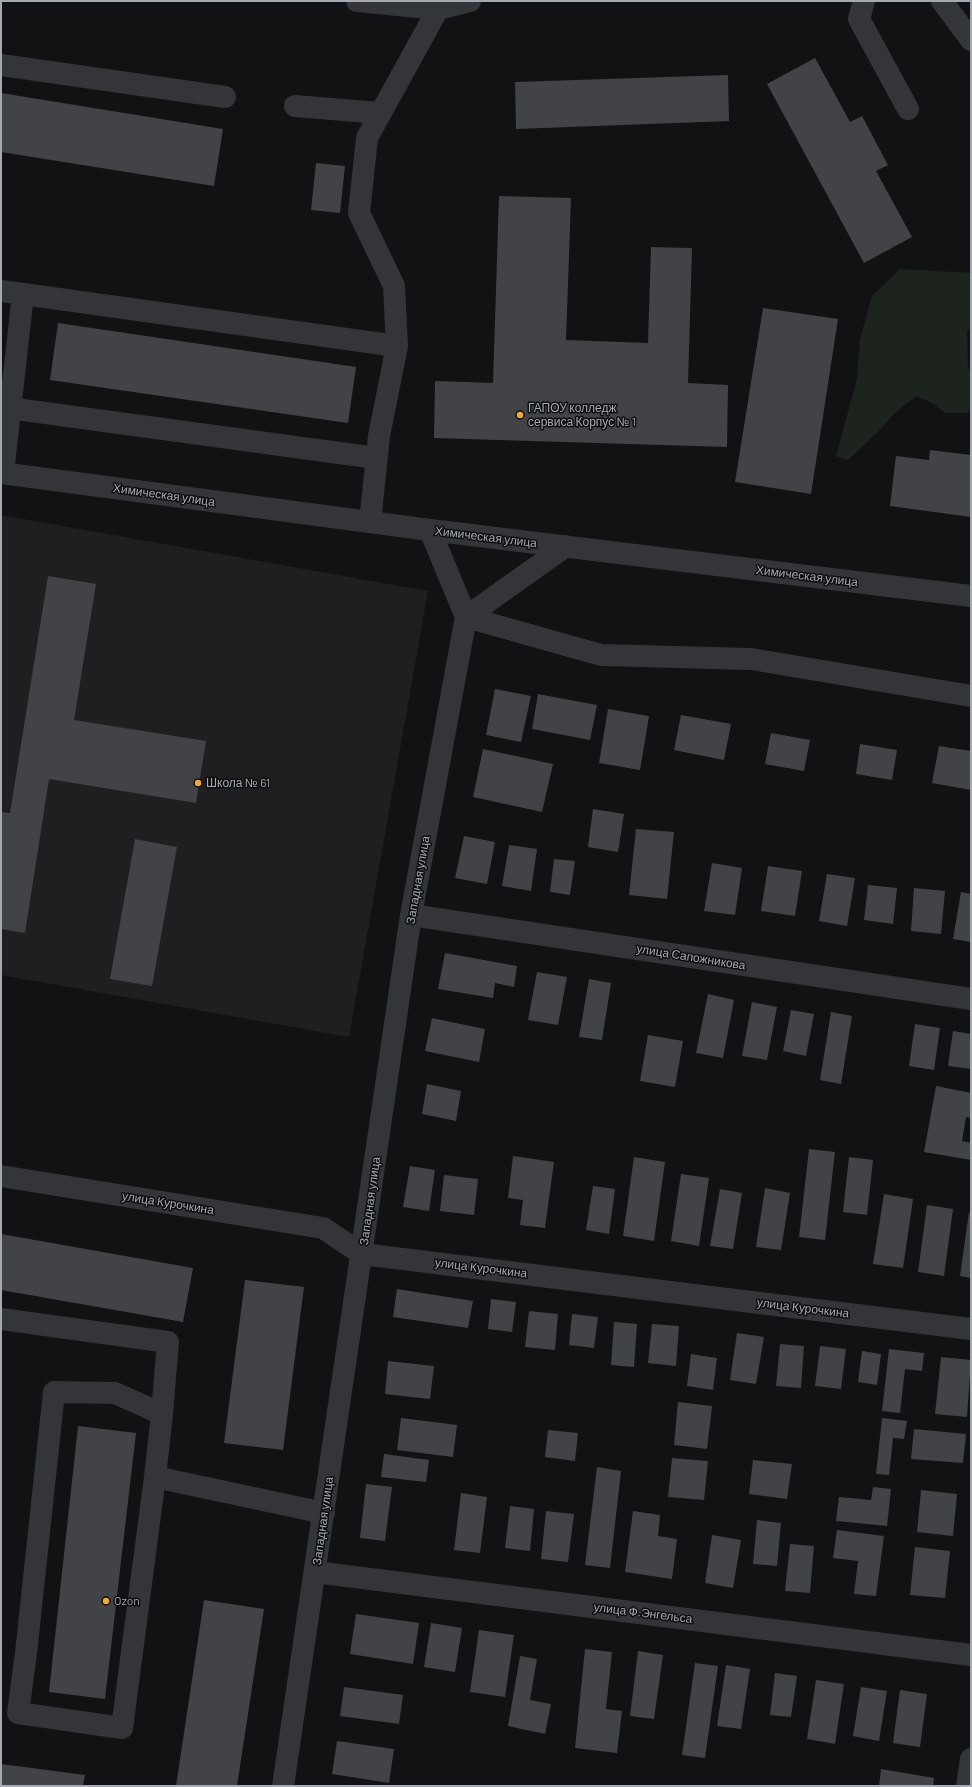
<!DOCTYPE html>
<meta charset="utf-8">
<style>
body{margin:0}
#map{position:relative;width:972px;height:1787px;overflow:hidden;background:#121214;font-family:Barlow,sans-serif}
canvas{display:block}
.frame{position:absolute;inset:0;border:2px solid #a4aab4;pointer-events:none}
</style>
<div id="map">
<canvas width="972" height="1787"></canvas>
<div class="frame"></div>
</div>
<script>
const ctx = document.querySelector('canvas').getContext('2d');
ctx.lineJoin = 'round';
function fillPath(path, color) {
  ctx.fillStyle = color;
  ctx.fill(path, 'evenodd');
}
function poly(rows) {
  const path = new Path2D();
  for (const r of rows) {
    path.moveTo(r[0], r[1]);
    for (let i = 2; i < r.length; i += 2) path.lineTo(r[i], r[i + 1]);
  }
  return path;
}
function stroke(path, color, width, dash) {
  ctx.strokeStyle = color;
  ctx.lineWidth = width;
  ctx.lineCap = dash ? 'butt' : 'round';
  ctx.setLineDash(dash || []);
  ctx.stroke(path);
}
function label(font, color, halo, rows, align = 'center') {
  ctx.font = font + ' Barlow,sans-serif';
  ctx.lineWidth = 3;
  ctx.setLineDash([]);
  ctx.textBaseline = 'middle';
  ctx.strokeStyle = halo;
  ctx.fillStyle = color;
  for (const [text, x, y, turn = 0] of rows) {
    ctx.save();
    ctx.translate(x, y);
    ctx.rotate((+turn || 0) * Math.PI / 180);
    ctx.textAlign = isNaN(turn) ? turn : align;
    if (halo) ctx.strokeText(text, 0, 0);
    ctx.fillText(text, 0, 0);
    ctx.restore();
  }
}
fillPath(poly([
 [1,515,428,591,349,1037,1,975]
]), '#1f1f21');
fillPath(poly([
 [900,269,971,273,971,328,967,331,968,366,971,375,971,408,967,413,946,413,930,402,916,396,894,414,878,432,848,460,836,456,857,379,860,339,872,296]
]), '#1d241e');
fillPath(poly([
 [815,58,850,122,862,116,888,165,876,171,912,237,864,263,767,84],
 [728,75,729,121,516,129,515,82],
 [1,93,223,129,214,186,1,152],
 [316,163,345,166,340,213,311,210],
 [499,196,571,198,566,340,648,343,651,247,692,248,688,383,728,385,727,447,434,438,435,381,493,383],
 [763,308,838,319,811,494,735,482],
 [58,323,356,367,348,423,50,380],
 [930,450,971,455,971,517,890,506,896,456,929,460],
 [48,576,96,584,74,720,206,741,196,803,49,779,25,933,1,929,1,812,10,813],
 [495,689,531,696,521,742,486,735],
 [538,694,597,705,590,740,532,729],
 [608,709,649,716,640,770,599,763],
 [681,715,731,724,724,760,674,750],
 [771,733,810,740,804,771,765,764],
 [860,744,897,750,892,780,856,774],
 [939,746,971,751,971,790,932,783],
 [483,749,553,764,542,812,473,797],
 [593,809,624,814,618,852,588,847],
 [636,829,674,832,667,899,629,895],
 [464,836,495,842,487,884,455,878],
 [135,839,177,847,152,986,110,979],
 [509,845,537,849,531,891,502,886],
 [554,859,575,861,570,895,550,892],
 [712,863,742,868,735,915,704,911],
 [768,866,802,871,795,916,761,911],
 [827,874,855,878,847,926,819,921],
 [868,885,897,888,893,924,864,920],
 [914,888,945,891,941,934,911,931],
 [961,892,971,894,971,942,953,939],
 [445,953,517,966,514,987,495,983,493,998,438,989],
 [537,972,567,977,558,1025,528,1020],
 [589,979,611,983,602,1040,579,1037],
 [708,994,734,1000,723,1058,696,1053],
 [752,1002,777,1007,767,1060,742,1056],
 [791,1010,814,1014,806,1056,783,1051],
 [831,1012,852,1016,841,1084,820,1080],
 [432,1018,485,1029,479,1062,425,1051],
 [915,1024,940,1028,934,1070,909,1066],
 [953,1031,971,1034,971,1069,948,1066],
 [648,1035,683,1041,675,1087,640,1081],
 [427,1084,461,1091,456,1121,422,1114],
 [936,1086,971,1093,971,1118,966,1117,962,1141,971,1143,971,1160,924,1152],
 [809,1149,835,1152,825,1240,799,1237],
 [513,1156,554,1162,545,1228,520,1225,523,1200,508,1198],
 [634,1157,665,1162,654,1241,623,1236],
 [849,1157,873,1160,867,1215,843,1212],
 [410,1166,435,1170,429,1211,403,1207],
 [681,1174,709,1178,699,1246,671,1241],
 [444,1175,478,1179,474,1215,440,1211],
 [593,1186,615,1189,609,1234,586,1230],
 [765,1188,790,1193,781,1250,756,1247],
 [720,1189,742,1193,733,1249,710,1246],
 [884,1194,913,1199,903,1268,873,1264],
 [927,1205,953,1209,944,1276,918,1272],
 [969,1212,971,1213,971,1278,960,1276],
 [1,1234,193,1268,183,1322,1,1290],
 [245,1280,304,1287,283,1450,224,1443],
 [397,1289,473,1301,468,1328,393,1317],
 [491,1299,516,1302,512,1332,488,1329],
 [529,1311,558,1314,555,1350,525,1347],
 [572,1314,598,1317,594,1348,569,1345],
 [614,1322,637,1324,634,1367,611,1365],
 [652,1324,679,1326,676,1366,648,1363],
 [737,1333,764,1337,756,1384,730,1380],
 [780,1344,804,1346,801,1388,776,1386],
 [820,1346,846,1349,841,1389,815,1386],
 [889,1349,924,1353,922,1371,905,1369,900,1413,882,1411],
 [862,1351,881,1354,877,1385,858,1382],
 [691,1354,717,1358,713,1390,687,1386],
 [941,1357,971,1360,967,1417,935,1414],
 [388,1361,434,1366,430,1399,385,1394],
 [678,1402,712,1406,707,1449,674,1445],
 [401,1418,457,1425,453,1457,397,1450],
 [882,1418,907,1421,904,1439,893,1438,889,1475,876,1474],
 [78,1426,136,1433,105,1699,49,1692],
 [914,1429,966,1434,963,1463,911,1459],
 [548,1430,578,1433,575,1461,545,1457],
 [384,1454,429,1460,426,1482,381,1477],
 [672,1458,708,1461,704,1500,668,1497],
 [753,1460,792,1464,787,1499,749,1494],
 [597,1467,621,1471,610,1568,585,1565],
 [366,1484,392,1487,385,1541,360,1538],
 [873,1487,891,1489,887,1526,836,1521,839,1497,871,1500],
 [921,1490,957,1494,953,1536,917,1532],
 [461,1493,487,1497,480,1553,454,1550],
 [510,1506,534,1509,530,1551,505,1548],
 [546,1511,574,1514,568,1562,541,1559],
 [633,1511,660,1515,658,1536,677,1539,672,1579,625,1572],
 [757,1520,781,1523,777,1566,753,1564],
 [837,1530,884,1536,876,1596,854,1594,858,1561,833,1558],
 [712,1535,741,1540,733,1588,705,1583],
 [790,1544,814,1546,810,1593,785,1591],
 [915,1547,950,1551,945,1598,910,1595],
 [204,1600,264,1609,237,1786,176,1786],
 [356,1614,419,1623,413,1664,350,1654],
 [431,1623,462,1628,455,1672,424,1667],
 [479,1630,514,1635,505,1697,470,1692],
 [585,1649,612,1652,606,1709,622,1711,617,1753,575,1748],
 [638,1651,663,1655,654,1719,630,1716],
 [520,1656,537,1659,530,1700,551,1704,545,1734,508,1726],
 [695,1663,718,1666,705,1758,682,1755],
 [726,1665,750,1669,741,1729,717,1726],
 [775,1673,797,1676,791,1717,770,1715],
 [816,1680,844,1684,835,1744,807,1739],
 [344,1687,403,1695,399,1724,340,1716],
 [861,1687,887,1691,879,1741,853,1736],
 [900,1690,927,1694,920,1747,893,1743],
 [337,1741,394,1749,389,1783,332,1774],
 [1,1764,85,1775,83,1786,1,1786],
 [881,1769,934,1778,933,1786,879,1786]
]), '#414347');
stroke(poly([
 [357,1,438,9,470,1],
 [864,1,859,19,908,109],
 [942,1,971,40],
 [1,65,225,97],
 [295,106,380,113],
 [1,291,23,294,3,473],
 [23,294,397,346],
 [1,407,376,458],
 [1,473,430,530,971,596],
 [370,522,379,436,397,346,394,286,359,213,367,138,438,9,437,1],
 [430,530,466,617,566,546],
 [411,915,971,999],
 [1,1176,323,1228,362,1254,971,1329],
 [1,1319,168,1342,162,1414],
 [155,1477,122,1728,18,1713,26,1653,54,1392,115,1393,162,1414,155,1477,324,1513],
 [315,1572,971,1655],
 [283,1786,411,915,466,617,601,655,751,659,971,696],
 [967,1786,971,1759]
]), '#343539', 22);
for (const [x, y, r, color] of [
 [520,415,4,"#eeaa31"],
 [198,783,4,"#eeaa31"],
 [106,1601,4,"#eeaa31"]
]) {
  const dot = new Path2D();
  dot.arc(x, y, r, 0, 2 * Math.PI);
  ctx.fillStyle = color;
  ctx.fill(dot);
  stroke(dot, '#0e0e0f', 1.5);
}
label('12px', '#a4aab4', '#0e0e0f', [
 ["ГАПОУ колледж",528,408],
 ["сервиса Корпус № 1",528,422],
 ["Школа № 61",206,783],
 ["Ozon",114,1601]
], 'left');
label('12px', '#a4aab4', '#0e0e0f', [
 ["Химическая улица",164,495,8],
 ["Химическая улица",486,537,7],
 ["Химическая улица",807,576,7],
 ["Западная улица",418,880,-80],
 ["улица Сапожникова",691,957,9],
 ["Западная улица",370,1201,-82],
 ["улица Курочкина",168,1203,9],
 ["улица Курочкина",481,1268,7],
 ["улица Курочкина",803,1308,7],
 ["Западная улица",323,1521,-82],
 ["улица Ф.Энгельса",643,1613,7]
]);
</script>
